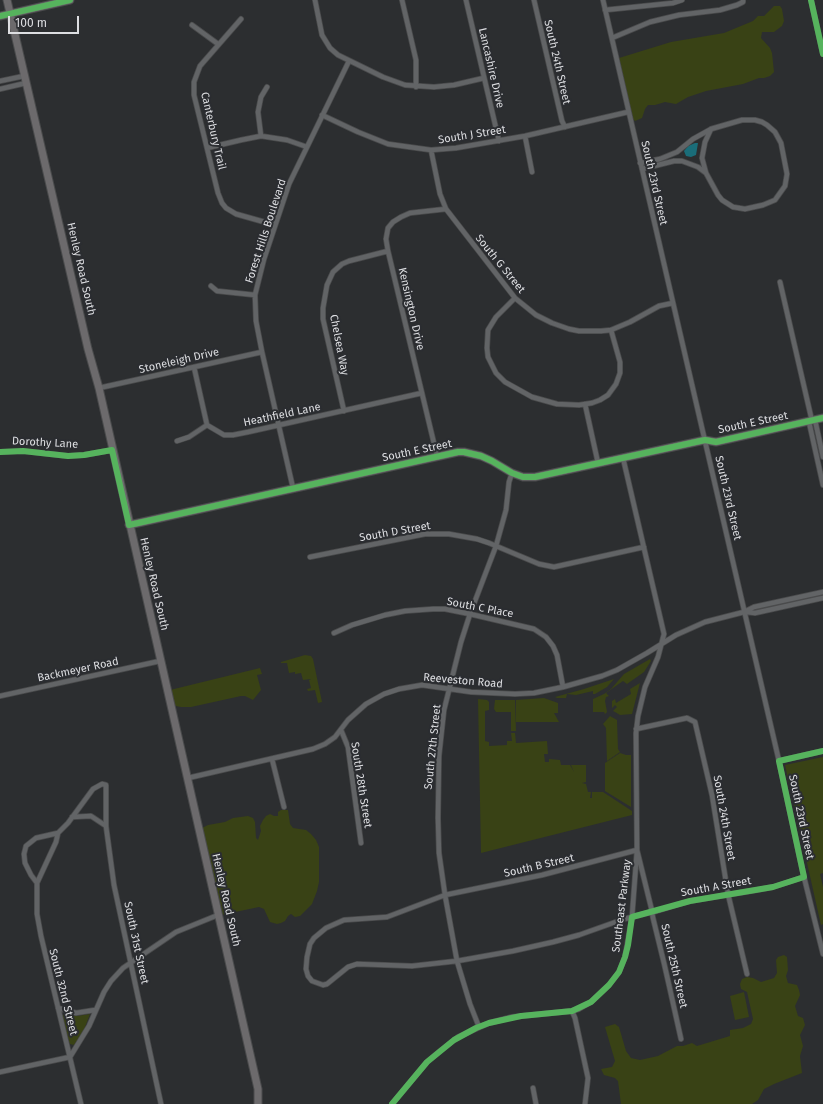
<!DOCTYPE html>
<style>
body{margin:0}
#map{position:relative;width:823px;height:1104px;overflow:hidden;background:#2c2e30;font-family:"Fira Sans",sans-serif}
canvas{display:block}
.scale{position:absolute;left:8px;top:16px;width:71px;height:18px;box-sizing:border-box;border:2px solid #dddee1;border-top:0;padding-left:5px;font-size:12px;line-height:14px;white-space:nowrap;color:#dddee1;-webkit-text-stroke:3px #2b2d31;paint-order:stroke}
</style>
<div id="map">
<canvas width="823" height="1104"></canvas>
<div class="scale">100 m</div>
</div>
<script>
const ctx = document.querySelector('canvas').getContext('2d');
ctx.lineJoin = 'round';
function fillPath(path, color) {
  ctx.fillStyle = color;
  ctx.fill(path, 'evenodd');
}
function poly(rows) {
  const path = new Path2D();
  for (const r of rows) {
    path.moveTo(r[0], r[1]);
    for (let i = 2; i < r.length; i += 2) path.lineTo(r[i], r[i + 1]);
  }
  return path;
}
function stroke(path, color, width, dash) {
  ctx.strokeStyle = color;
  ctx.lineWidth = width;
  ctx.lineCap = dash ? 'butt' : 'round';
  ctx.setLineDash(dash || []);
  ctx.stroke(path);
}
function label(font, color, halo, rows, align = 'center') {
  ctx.font = font + ' "Fira Sans",sans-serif';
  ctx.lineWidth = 4;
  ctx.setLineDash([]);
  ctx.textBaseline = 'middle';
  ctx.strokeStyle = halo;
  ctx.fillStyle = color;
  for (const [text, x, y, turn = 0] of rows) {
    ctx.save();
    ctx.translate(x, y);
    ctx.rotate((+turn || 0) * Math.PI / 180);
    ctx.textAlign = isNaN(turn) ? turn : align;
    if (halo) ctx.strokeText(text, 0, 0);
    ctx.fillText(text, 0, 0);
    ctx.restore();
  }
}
fillPath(poly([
 [774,6,780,6,782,9,784,21,782,26,774,32,762,32,761,38,770,48,772,53,774,72,770,76,764,78,759,78,743,84,706,91,688,97,676,104,665,102,655,105,648,105,645,109,642,118,635,121,633,119,619,58,671,42,724,33,753,21,758,16,764,16],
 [305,655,311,656,313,659,322,702,318,703,315,690,308,691,307,689,311,688,309,680,311,679,303,680,301,673,295,674,295,672,289,673,287,663,281,663,281,662],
 [650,659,651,661,644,672,627,684,623,681,606,693,609,696,606,697,605,701,607,712,605,714,604,712,593,712,593,699,604,694,611,689,624,674],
 [260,668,262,674,257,675,261,690,253,700,245,696,241,696,191,707,181,707,176,706,174,704,170,690],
 [614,679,607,687,595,694,593,694,593,691,576,695,567,694,566,698,557,698,555,697,584,689],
 [640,683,632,714,620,715,615,712,613,711,617,707,615,705,612,708,612,701,615,699,616,703,631,694,630,689],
 [544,698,558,703,558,713,554,713,559,722,516,722,516,700],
 [478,699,487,700,489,702,489,710,485,711,485,741,489,742,489,746,507,745,507,741,512,741,511,733,515,733,516,743,547,741,548,754,544,754,545,762,549,762,549,759,560,760,561,765,570,765,574,772,579,772,574,772,571,765,586,765,586,782,582,783,586,784,588,792,591,792,590,798,592,798,592,792,603,792,632,811,632,815,481,853],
 [495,700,515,700,516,731,511,731,511,712,496,712,494,709],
 [610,716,617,720,618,749,620,752,607,761,606,728,603,724],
 [620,753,626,755,631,755,631,807,605,791,605,763],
 [823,757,823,873,820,874,823,887,823,924,821,925,785,765],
 [281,810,288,810,290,824,293,828,306,830,311,834,316,840,319,847,319,882,317,891,312,904,300,916,295,917,291,914,288,916,285,921,281,923,277,924,270,922,264,909,259,907,221,915,202,828,208,825,225,822,233,818,248,816,253,818,255,822,256,838,258,840,261,831,260,826,263,820,266,816,270,814,274,816,278,816,278,812],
 [784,955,787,957,788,970,786,976,788,983,797,985,799,990,800,995,795,1006,798,1016,803,1018,805,1025,800,1035,803,1046,800,1056,802,1073,774,1084,764,1089,758,1100,752,1104,621,1104,618,1081,615,1078,604,1075,601,1069,612,1067,615,1061,605,1027,615,1024,619,1027,626,1051,631,1058,640,1060,658,1056,677,1046,683,1046,692,1043,697,1046,730,1036,730,1030,743,1028,751,1024,753,1019,747,992,741,989,740,984,742,979,747,977,753,978,761,982,774,978,777,973,776,960,778,957],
 [744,992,749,1017,735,1020,730,996],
 [66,1013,77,1016,90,1014,82,1035,74,1045,70,1044,69,1042,62,1016]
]), '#394215');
fillPath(poly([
 [695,143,698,143,696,155,691,157,686,156,684,151,688,146]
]), '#1a6d79');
const street = poly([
 [315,0,322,35,330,48,338,55,383,77,405,85,434,87,454,85,484,78],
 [402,0,416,60,416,87],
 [466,0,499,141],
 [534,0,562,121,565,127],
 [603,0,779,761,804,877,823,954],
 [811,0,823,54],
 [605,10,673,3,682,0],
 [241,19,200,66,194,82,194,95,218,193,222,203,226,208,236,214,275,225],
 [192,25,218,44],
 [612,38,650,22,679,15,720,10,737,5,743,2,743,0],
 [0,81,24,76],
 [0,89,26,83],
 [322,115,358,132,388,144,431,150,456,148,525,136,628,112],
 [742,120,755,120,762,122,767,125,775,132,781,143,787,174,785,186,775,200,763,205,745,209,733,207,722,200,718,195,706,173,702,158,705,142,711,129,742,120],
 [261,136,258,112,261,97,267,87],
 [525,136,532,172],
 [207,148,241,140,261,136,287,140,307,147],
 [431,150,440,194,446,209,515,298,536,315,552,323,569,329,579,331,601,331,611,330,630,322,659,306,673,303],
 [640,163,660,159,677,152,693,139,711,129],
 [642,169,674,161,682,161,698,167,706,173],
 [780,282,812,421],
 [211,286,217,291,255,295],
 [515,298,496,317,488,330,487,348,488,357,496,373,505,382,532,397,557,404,579,405,592,403,600,400,608,395,616,384,620,373,620,362,611,330],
 [194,367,207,425,224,435,233,435,248,432,422,393],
 [99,388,262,352],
 [585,404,598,463],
 [344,411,323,319,323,308,327,285,333,272,342,264,349,261,388,251],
 [815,420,823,457],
 [809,422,823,485],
 [177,441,189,437,207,425],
 [0,452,23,451,68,456,84,455,112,450],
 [437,456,388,251,386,239,388,228,393,222,401,217,410,213,446,209],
 [293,488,262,352,256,321,255,295,264,259,289,184,349,61],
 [310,557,425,534,449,534,477,539,489,543,539,564,554,567,644,547],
 [746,612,755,613,823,598],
 [334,633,352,625,385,615,405,611,433,609,445,609,470,614,534,629,546,637,553,646,557,655,563,687],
 [0,696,160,661],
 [636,729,687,718,695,722,712,795,728,894,747,974],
 [341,730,348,747,361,843],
 [272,759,284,807],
 [779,761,823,751],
 [188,778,313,749,325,744,335,737,348,720,366,704,384,694,399,689,422,685,471,692,515,694,534,693,563,687,602,676,617,670,647,653,676,635,705,622,744,612,754,607,823,592],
 [72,817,91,816,106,826],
 [37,883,31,875,25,863,24,854,26,846,36,838,58,833],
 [58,1008,76,1013,95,1010],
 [572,1011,575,1018,588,1078,585,1104],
 [479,1027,470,1004,457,961,445,895,439,853,438,818,439,756,444,710,461,642,470,614,496,546,506,510,509,482,512,473],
 [681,1039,669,985,664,963,653,918,652,912,651,907,637,850,542,875,445,895,387,917,344,920,326,928,314,938,310,944,307,957,306,969,308,976,312,981,323,985,327,984,348,967,357,964,412,966,457,961,513,951,553,942,579,935,624,919,652,912,657,911,690,901,757,890,773,887,804,877],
 [0,1072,70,1057,89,1026,104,992,111,981,123,968,176,932,218,915],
 [533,1088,536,1104],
 [81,1104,41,936,37,914,37,883,56,842,58,833,68,823,93,789,102,784,106,785,106,826,114,885,161,1104],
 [392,1104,427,1062,440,1051,458,1037,489,1023,512,1017,572,1011,579,1009,591,1002,609,985,619,972,625,957,632,917,637,850,636,733,638,716,645,687,658,657,664,634,623,458]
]);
const secondary = poly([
 [7,0,88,349,99,388,258,1089,258,1104],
 [0,16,70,0],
 [129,525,458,452,464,452,481,456,492,461,512,473,523,477,535,477,705,440,716,442,823,418]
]);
stroke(street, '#4a4b4c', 6);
stroke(secondary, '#4a4b4c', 9);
stroke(street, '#626466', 4.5);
stroke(secondary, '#6c6a6c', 7);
stroke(poly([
 [811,0,823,54],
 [0,16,70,0],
 [0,452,23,451,68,456,84,455,112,450,129,525,458,452,464,452,481,456,492,461,512,473,523,477,535,477,705,440,716,442,823,418],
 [392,1104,427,1062,454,1040,476,1028,489,1023,521,1016,572,1011,591,1002,609,985,619,972,625,957,628,945,632,917,690,901,773,887,804,877,779,761,823,751]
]), '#56b35d', 6);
label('11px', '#dddee1', '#2b2d31', [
 ["South 24th Street",557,62,77],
 ["Lancashire Drive",491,68,77],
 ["Canterbury Trail",213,131,77],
 ["South J Street",472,135,-9],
 ["South 23rd Street",654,183,77],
 ["Forest Hills Boulevard",266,231,-72],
 ["South G Street",500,264,51],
 ["Henley Road South",81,269,77],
 ["Kensington Drive",411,309,77],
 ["Chelsea Way",339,345,79],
 ["Stoneleigh Drive",179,361,-13],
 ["Heathfield Lane",282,415,-12],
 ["South E Street",753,423,-12],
 ["Dorothy Lane",45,443,3],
 ["South E Street",417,451,-12],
 ["South 23rd Street",728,498,77],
 ["South D Street",395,532,-10],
 ["Henley Road South",154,584,77],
 ["South C Place",480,608,11],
 ["Backmeyer Road",78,670,-12],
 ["Reeveston Road",463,681,5],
 ["South 27th Street",433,747,-84],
 ["South 28th Street",361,785,81],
 ["South 23rd Street",801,817,78],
 ["South 24th Street",724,818,80],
 ["South B Street",539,866,-13],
 ["South A Street",716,887,-10],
 ["Henley Road South",226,900,77],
 ["Southeast Parkway",622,906,-83],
 ["South 31st Street",136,943,78],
 ["South 25th Street",674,966,77],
 ["South 32nd Street",63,992,76]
]);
</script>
